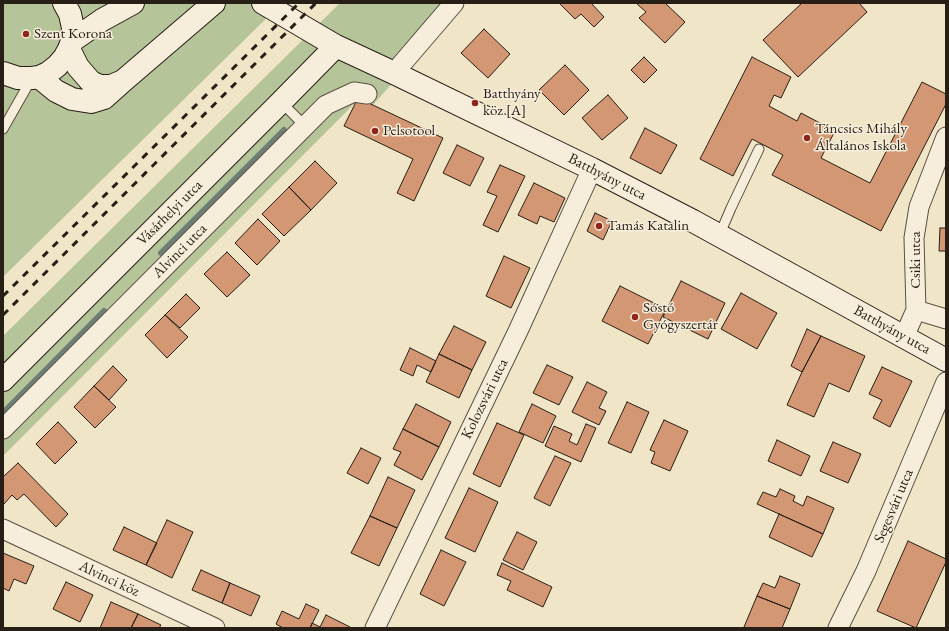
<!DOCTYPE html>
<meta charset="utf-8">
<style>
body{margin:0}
#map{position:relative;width:949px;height:631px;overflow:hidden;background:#f1e5c8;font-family:"EB Garamond",serif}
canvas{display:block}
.frame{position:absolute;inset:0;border:4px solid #271e15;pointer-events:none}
</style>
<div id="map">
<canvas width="949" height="631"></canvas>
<div class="frame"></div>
</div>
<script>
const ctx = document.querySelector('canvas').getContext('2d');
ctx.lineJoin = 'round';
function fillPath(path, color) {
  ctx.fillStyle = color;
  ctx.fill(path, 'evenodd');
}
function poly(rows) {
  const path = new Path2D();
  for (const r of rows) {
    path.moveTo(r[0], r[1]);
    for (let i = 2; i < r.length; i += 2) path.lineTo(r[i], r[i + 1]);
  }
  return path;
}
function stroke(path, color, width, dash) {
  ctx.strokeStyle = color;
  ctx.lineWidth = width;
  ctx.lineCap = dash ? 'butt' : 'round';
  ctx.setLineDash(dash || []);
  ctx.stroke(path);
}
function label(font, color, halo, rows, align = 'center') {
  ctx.font = font + ' "EB Garamond",serif';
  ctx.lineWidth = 3;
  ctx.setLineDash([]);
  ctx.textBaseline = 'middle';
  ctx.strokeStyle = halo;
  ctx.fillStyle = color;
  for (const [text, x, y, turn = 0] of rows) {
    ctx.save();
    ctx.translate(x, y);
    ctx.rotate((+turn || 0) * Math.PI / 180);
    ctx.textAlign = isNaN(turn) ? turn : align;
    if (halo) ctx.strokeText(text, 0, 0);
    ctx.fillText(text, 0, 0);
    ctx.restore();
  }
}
fillPath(poly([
 [3,3,282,3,3,277],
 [340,3,464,3,372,106,357,101,3,456,3,336]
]), '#b6c599');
stroke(poly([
 [161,253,284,130],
 [3,413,104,311]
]), '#6d7f74', 6);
const building = poly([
 [559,3,591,3,604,17,594,27,581,14,575,19,559,3],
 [636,3,665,3,685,22,665,43,639,18,646,12,636,3],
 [802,3,859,3,867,12,798,77,763,40,802,3],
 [484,29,510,54,488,78,461,53,484,29],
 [644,57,657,70,644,83,631,70,644,57],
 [752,57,791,77,781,98,774,95,769,106,797,121,801,113,835,131,821,158,870,183,922,82,946,94,946,104,881,231,772,175,783,155,752,139,733,176,700,159,752,57],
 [565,65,589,90,564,115,539,90,565,65],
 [608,95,628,118,602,140,582,118,608,95],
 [358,98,443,138,414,201,397,193,413,159,344,126,358,98],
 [645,128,677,145,661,174,630,158,645,128],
 [457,145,484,158,470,186,443,173,457,145],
 [315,161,337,183,311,210,289,187,315,161],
 [500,165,525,176,498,232,483,225,497,196,487,192,500,165],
 [534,183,565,198,554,222,540,216,537,224,518,215,534,183],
 [289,187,311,210,284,236,262,214,289,187],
 [595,213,612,221,603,240,587,231,595,213],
 [258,219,280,241,257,265,235,243,258,219],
 [940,228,946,228,946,251,939,251,940,228],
 [227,252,250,275,227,297,204,274,227,252],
 [504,256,530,268,511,308,486,296,504,256],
 [681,281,725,303,708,339,663,317,681,281],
 [620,286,666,309,648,344,602,321,620,286],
 [741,293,777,313,757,349,721,329,741,293],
 [186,294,200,308,180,328,165,315,186,294],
 [165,315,188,337,167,358,145,335,165,315],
 [454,326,486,342,472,370,439,354,454,326],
 [807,329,821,336,802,372,791,366,807,329],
 [821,336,865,356,849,392,829,383,814,417,787,405,802,372,821,336],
 [410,348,436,361,431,372,417,365,413,376,400,370,410,348],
 [439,354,472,370,459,398,426,382,439,354],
 [547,365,573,377,559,405,533,393,547,365],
 [113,366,127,380,109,400,94,386,113,366],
 [882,367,912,381,890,427,873,418,882,400,869,394,882,367],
 [587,382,607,392,599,408,606,411,599,425,572,412,587,382],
 [94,386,116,407,95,428,74,407,94,386],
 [627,402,649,412,631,453,608,443,627,402],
 [416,404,451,422,439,447,403,429,416,404],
 [532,404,556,416,543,443,519,432,532,404],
 [664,420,688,431,670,471,651,463,655,452,650,450,664,420],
 [58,422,77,442,55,464,36,444,58,422],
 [497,423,524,435,500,487,473,474,497,423],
 [586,424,596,428,581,462,545,446,554,426,572,434,569,441,577,445,586,424],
 [403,429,439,447,422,480,394,465,401,452,393,449,403,429],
 [777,440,810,456,801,476,768,461,777,440],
 [833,442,861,454,848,483,820,471,833,442],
 [361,448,381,458,368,484,347,473,361,448],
 [555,456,571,463,550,506,534,498,555,456],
 [18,463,68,514,56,527,24,494,17,500,12,495,4,504,3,502,3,477,18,463],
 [388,477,415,490,397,528,370,516,388,477],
 [469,488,498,502,475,552,445,538,469,488],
 [780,489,795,496,793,501,803,506,807,496,834,508,823,534,757,504,763,492,776,497,780,489],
 [779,514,823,534,812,557,769,537,779,514],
 [370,516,397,528,379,566,351,553,370,516],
 [167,520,193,532,172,578,146,565,167,520],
 [124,527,157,543,146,565,113,550,124,527],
 [517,532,537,542,523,570,503,560,517,532],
 [908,541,946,559,946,562,916,628,877,611,908,541],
 [441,550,466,562,444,606,420,594,441,550],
 [3,553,34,566,26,584,14,579,9,591,3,588,3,553],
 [502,563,552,587,543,607,507,590,511,581,497,575,502,563],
 [201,570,230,583,222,603,192,590,201,570],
 [780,576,800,584,790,609,757,596,763,583,775,588,780,576],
 [66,582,93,595,80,622,53,609,66,582],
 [230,583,260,596,251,616,222,603,230,583],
 [757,596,790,609,782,628,746,628,744,627,757,596],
 [111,602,138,614,131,628,100,628,111,602],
 [306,604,319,610,310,628,283,628,276,624,282,611,299,619,306,604],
 [138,614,161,625,159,628,131,628,138,614],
 [326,615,350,627,350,628,310,628,312,623,320,627,326,615]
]);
fillPath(building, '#d49774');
stroke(building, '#271e15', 1);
const lane = poly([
 [281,102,305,126],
 [3,129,32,78],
 [719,236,731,208,759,149]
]);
const street = poly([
 [394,73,454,3],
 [916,310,946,319],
 [904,337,916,310,914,238,919,207,946,137],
 [3,429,326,105,354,92,367,94],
 [3,529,215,628],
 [375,628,518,331,592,169],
 [838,628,866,571,946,382]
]);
const secondary = poly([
 [263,3,336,46,394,73,592,169,693,221,946,360],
 [72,41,102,20,133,3],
 [69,49,78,67,91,82,100,86,111,86,123,81],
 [3,73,18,78,32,78,39,77,48,73,57,66,64,58,69,49,72,41,73,28,70,14,64,3],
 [39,77,56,91,72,99,91,102,104,98,123,81,214,3],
 [3,380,281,102,336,46]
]);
stroke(lane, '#5a5042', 11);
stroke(street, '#5a5042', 21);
stroke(secondary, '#271e15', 24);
stroke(lane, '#f6eedb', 9);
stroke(street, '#f6eedb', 19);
stroke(secondary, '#f6eedb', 22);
stroke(poly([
 [3,296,299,3],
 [3,315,316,3]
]), '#271e15', 3, [7, 7]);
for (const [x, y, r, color] of [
 [26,34,4,"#8f2418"],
 [475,103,4,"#8f2418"],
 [375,131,4,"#8f2418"],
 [807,138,4,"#8f2418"],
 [599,226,4,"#8f2418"],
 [635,317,4,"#8f2418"]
]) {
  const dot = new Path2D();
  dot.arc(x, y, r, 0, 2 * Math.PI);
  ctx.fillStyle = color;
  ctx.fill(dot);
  stroke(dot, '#f6eedb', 1.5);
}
label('15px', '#271e15', '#f6eedb', [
 ["Szent Korona",34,34],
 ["Batthyány",483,94],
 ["köz [A]",483,111],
 ["Táncsics Mihály",815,129],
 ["Általános Iskola",815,146],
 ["Pelsotool",383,131],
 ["Tamás Katalin",607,226],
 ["Sóstó",643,308],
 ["Gyógyszertár",643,325]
], 'left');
label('15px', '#271e15', '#f6eedb', [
 ["Batthyány utca",607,177,27],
 ["Vásárhelyi utca",170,213,-45],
 ["Alvinci utca",180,251,-45],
 ["Csiki utca",916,260,-90],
 ["Batthyány utca",892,330,29],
 ["Kolozsvári utca",485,399,-64],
 ["Segesvári utca",894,506,-67],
 ["Alvinci köz",109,579,25]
]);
</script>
